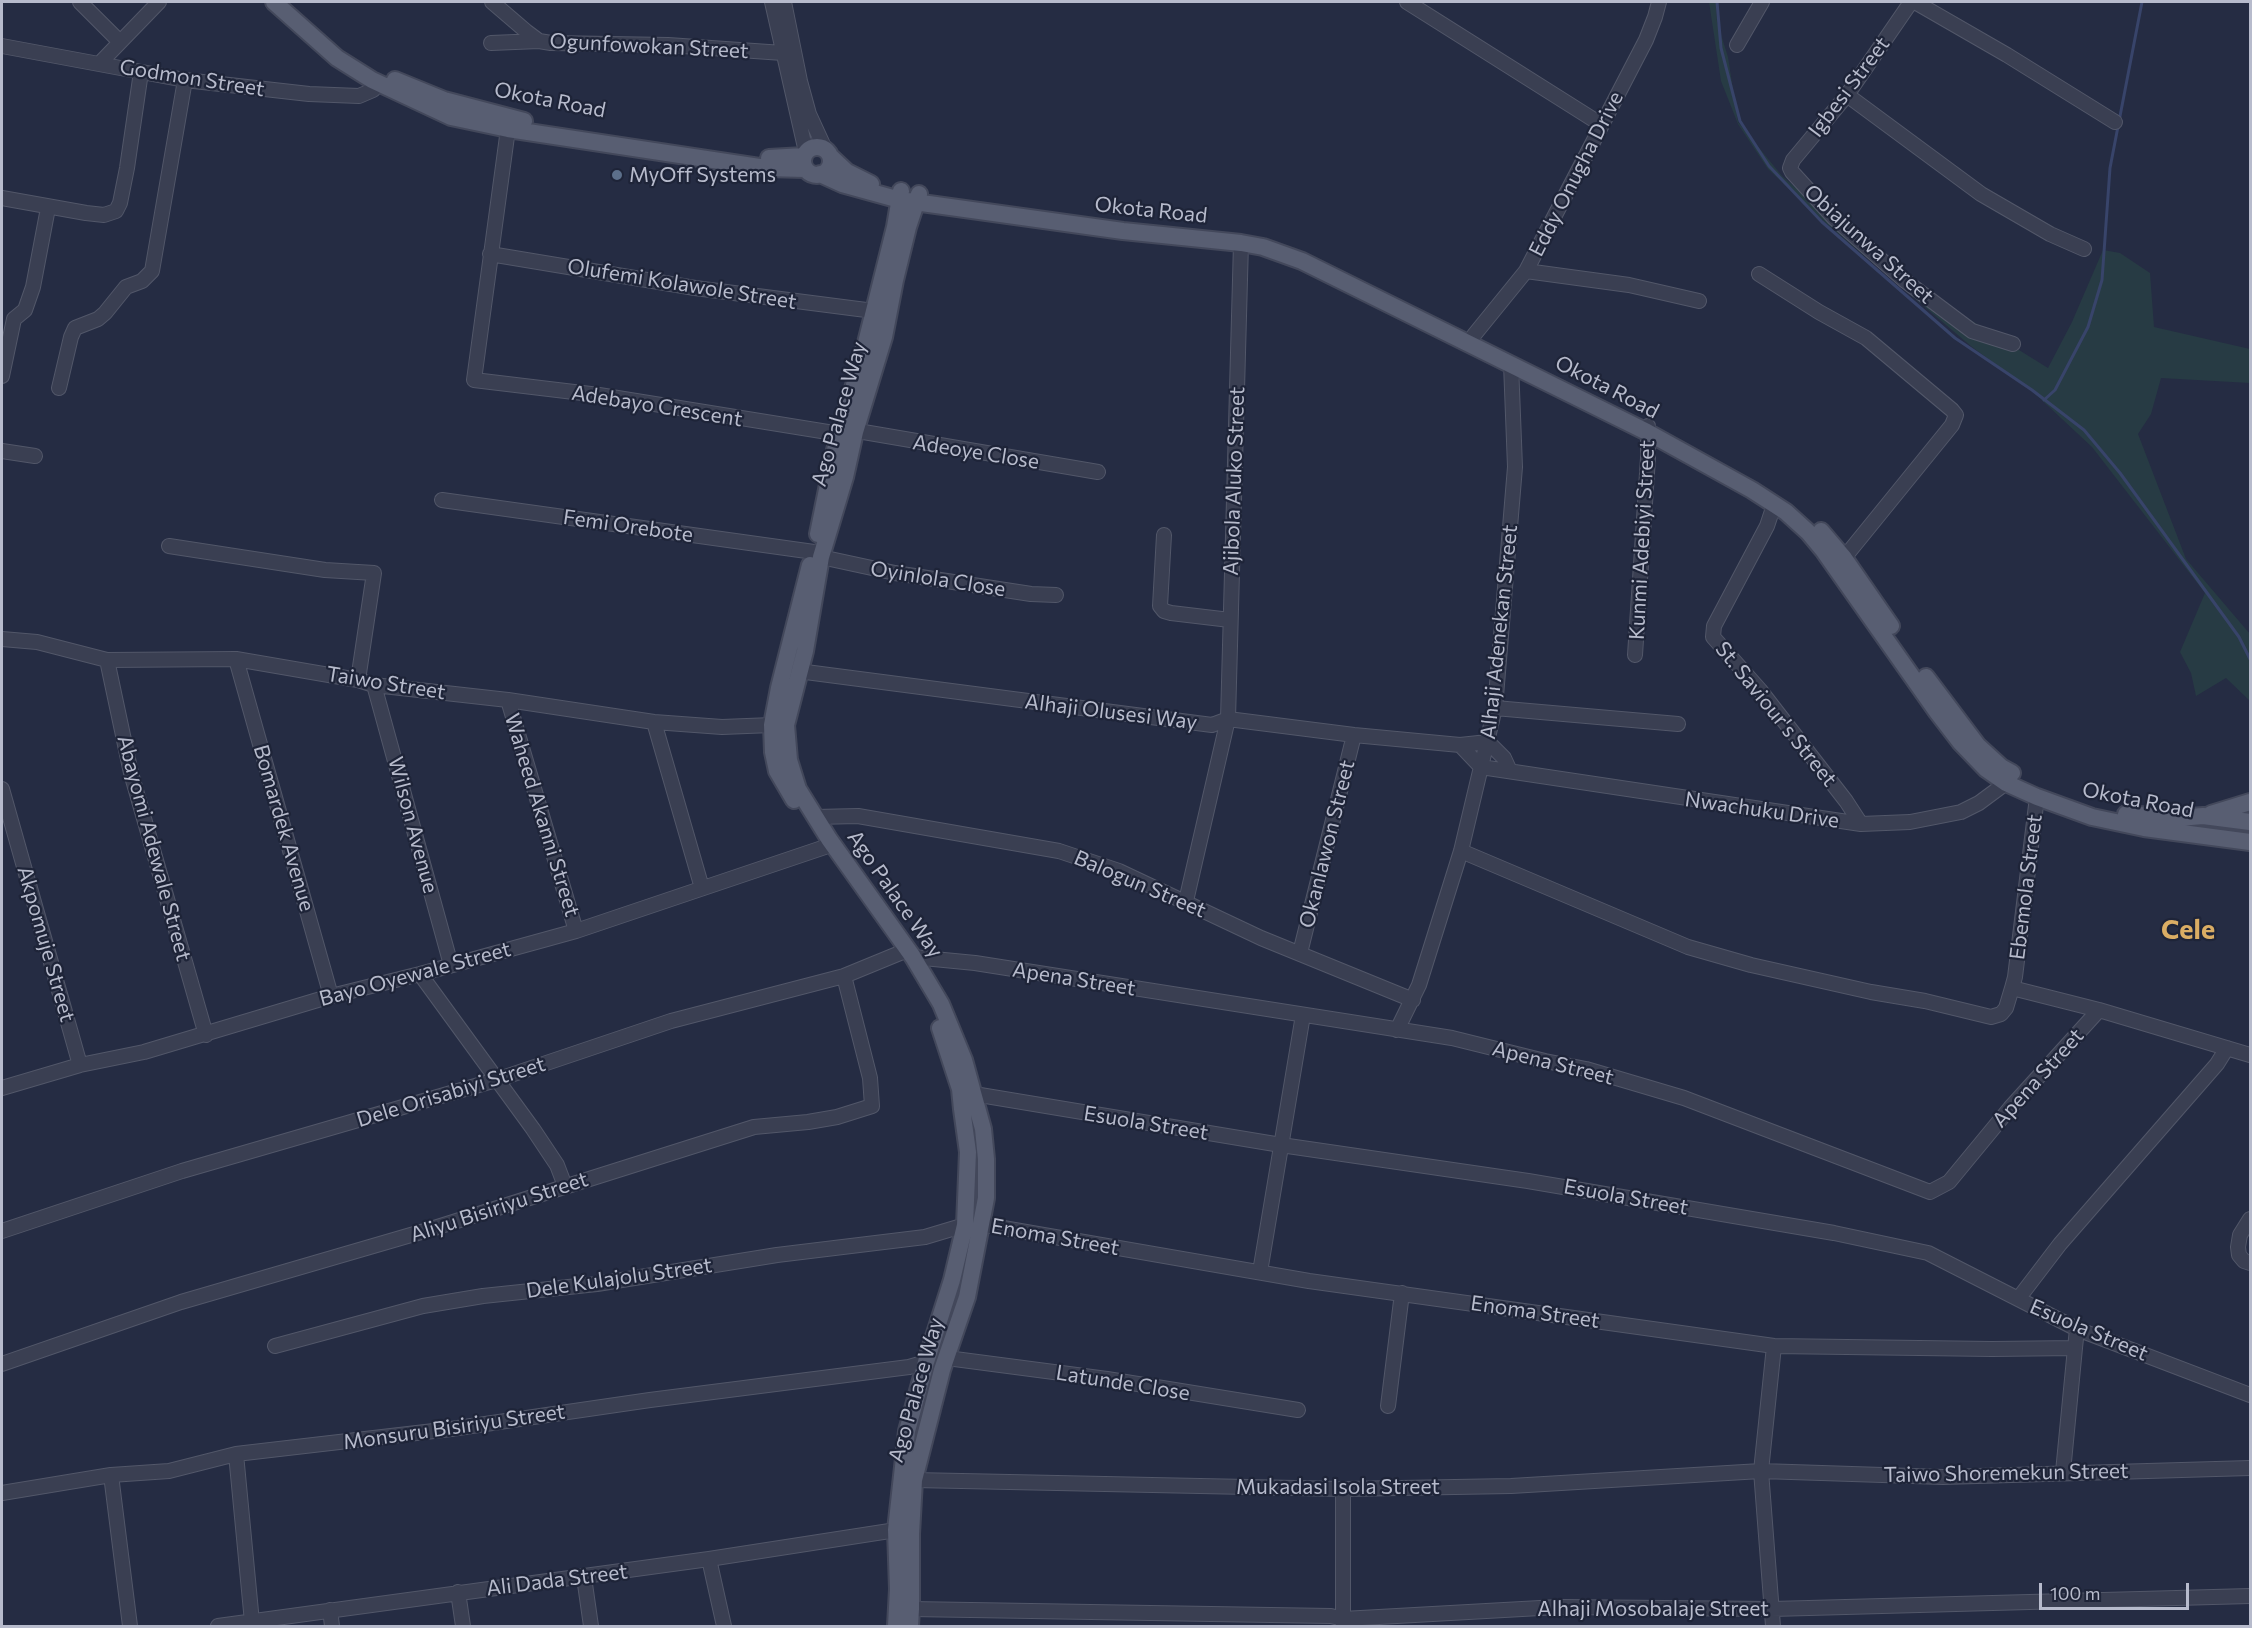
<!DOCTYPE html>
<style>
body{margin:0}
#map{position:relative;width:2252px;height:1628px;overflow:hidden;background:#252c43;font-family:Commissioner,sans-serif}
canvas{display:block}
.frame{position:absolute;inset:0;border:3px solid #b7bbcc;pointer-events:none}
.scale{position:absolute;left:2039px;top:1583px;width:150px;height:27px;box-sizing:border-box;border:3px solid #b7bbcc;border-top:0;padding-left:8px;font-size:18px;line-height:21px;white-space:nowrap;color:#b7bbcc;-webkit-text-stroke:4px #1e2438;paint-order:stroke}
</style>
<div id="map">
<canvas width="2252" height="1628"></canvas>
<div class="frame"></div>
<div class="scale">100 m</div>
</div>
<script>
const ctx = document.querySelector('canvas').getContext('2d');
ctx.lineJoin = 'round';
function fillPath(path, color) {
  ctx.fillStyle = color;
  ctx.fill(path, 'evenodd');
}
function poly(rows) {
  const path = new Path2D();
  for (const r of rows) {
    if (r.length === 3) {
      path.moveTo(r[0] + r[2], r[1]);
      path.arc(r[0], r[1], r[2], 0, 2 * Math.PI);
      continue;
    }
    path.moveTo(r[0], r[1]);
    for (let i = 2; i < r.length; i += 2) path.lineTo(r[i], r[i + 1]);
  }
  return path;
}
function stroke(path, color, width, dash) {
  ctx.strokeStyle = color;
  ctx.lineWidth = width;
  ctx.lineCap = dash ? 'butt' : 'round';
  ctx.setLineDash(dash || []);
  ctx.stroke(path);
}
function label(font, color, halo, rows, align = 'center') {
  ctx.font = font + ' Commissioner,sans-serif';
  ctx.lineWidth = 4.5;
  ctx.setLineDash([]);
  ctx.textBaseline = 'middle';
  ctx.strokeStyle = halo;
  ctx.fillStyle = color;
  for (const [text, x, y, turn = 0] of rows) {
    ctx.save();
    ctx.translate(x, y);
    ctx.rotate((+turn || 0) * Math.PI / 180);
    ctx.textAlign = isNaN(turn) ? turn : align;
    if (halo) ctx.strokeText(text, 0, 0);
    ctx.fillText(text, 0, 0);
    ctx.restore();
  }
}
fillPath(poly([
 [1709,2,1716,2,1717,22,1728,57,1738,122,1782,176,1898,275,2048,368,2072,322,2103,250,2120,253,2150,273,2154,327,2250,349,2250,383,2161,378,2151,414,2138,434,2186,559,2250,634,2250,701,2226,678,2196,696,2191,673,2180,652,2205,593,2092,447,2032,391,1972,347,1821,219,1768,169,1738,124,1721,81]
]), '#273b44');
stroke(poly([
 [1717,2,1721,48,1740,121,1769,166,1822,222,1955,338,2032,390,2084,430,2120,473,2239,637,2250,659],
 [2044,400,2055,390,2088,327,2102,280,2110,168,2142,2]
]), '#38446a', 3);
const minor = poly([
 [80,2,119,41],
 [492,2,527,32,539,41,551,43,668,45,783,53],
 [772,2,806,152],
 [784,2,800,81,809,114,826,151],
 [1407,2,1602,125],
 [1911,2,1847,95,1793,160,1790,168,1792,172,1834,218,1904,280,1972,331,2013,344],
 [1915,2,2007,55,2115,122],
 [491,43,539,41],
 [1737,45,1762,2],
 [2,46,185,80,309,94,359,96,373,90,372,80],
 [100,63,159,2],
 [1847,95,1981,194,2050,234,2084,249],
 [508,129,474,380,599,395,840,434],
 [2,198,86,213,104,215,116,211,120,203,127,168,141,72],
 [490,254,695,288,874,311],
 [1526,271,1629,285,1699,301],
 [1759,274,1819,312,1866,338,1952,410,1956,415,1952,425,1844,558],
 [1474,335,1526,271,1646,40,1655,17,1659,2],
 [2,376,14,319,25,310,33,287,48,208],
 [59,388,71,337,75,328,98,319,105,313,126,287,142,281,152,271,185,80],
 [846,429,1098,472],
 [2,451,35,456],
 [442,500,814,552],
 [1774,505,1767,526,1714,626,1713,637,1760,690,1846,801,1861,824],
 [1164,535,1160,606,1164,611,1171,613,1230,620],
 [169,546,325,570,374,573,358,680],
 [821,557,895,573,1031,594,1056,595],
 [2,639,37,642,107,660,236,659,358,680,374,685,508,700,654,722,722,727,772,725],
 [1635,655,1648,458,1648,426],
 [236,659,331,996],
 [107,660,131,773,206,1035],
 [798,671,1212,725,1228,719,1354,735,1460,745,1488,742],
 [374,685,451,965],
 [508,700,576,931],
 [1495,708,1678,724],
 [654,722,702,888],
 [1488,742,1504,758,1510,771],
 [1460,745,1481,767],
 [1481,767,1861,824,1910,822,1961,812,1979,803,2006,783],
 [2,789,80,1065],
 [2037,797,2015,977,2012,988,2099,1010,2250,1055],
 [816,817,858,816,1059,851,1119,871,1261,938,1413,1000],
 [1461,851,1688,947,1751,965,1871,992,1925,1001,1991,1017,2001,1014,2006,1008,2012,988],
 [1186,901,1228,719,1241,243],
 [1300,953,1354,735],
 [913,957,975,963,1452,1038,1545,1061,1586,1069,1684,1098,1930,1192,1949,1182,2010,1108,2099,1010],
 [420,974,533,1129,557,1165,565,1186],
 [1397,1030,1419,985,1461,851,1495,708,1515,467,1511,364],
 [2,1088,80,1065,144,1052,331,996,420,974,576,931,825,847],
 [974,1094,1281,1145,1528,1181,1834,1233,1928,1253,2077,1329,2250,1395],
 [2250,1219,2240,1235,2238,1247,2239,1255,2244,1261,2250,1263],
 [980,1224,1309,1281,1774,1346,1992,1349,2075,1348,2077,1329],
 [2,1231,182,1171,496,1080,671,1021,844,976,900,953],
 [1260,1272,1303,1015],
 [2018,1299,2060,1244,2217,1064,2227,1048],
 [275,1346,423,1306,483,1296,597,1284,777,1255,925,1237,965,1225],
 [947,1358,1107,1379,1298,1410],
 [2,1364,181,1302,428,1230,754,1127,808,1122,837,1117,872,1106,870,1078,844,976],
 [1388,1406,1402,1293],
 [236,1454,252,1622],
 [2063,1472,2075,1348],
 [111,1475,130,1626],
 [914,1480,1343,1489,1511,1486,1761,1471,1943,1477,2250,1468],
 [2,1493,111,1475,169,1471,236,1454,451,1429,650,1400,909,1367,926,1362],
 [709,1559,724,1626],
 [584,1577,591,1626],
 [458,1592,463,1626],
 [911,1609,1331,1616,1343,1619,1558,1607,1772,1609,2250,1596],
 [330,1610,332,1626],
 [218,1626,709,1559,896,1530],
 [1343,1626,1343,1489],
 [1773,1626,1761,1471,1774,1346]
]);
const major = poly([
 [274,2,337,58,372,80,451,117,508,129,766,168,805,169],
 [395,80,444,100,524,121],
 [817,161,14],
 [830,156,847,172,871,184],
 [769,158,804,156],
 [820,174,842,184,900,200,1123,231,1241,243,1263,247,1302,261,1647,432,1752,490,1786,512,1808,532,1823,550,1937,712,1960,742,1986,769,2006,783,2037,797,2092,817,2144,828,2250,842],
 [1821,531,1844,558,1891,626],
 [818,534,835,450,864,351,895,227,901,191],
 [1926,677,1978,746,2001,767,2012,773],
 [794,800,777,771,773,752,772,725,779,688,810,565],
 [2126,814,2178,818,2203,816,2250,822],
 [2211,814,2250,802],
 [896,1626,898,1589,896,1530,907,1431,926,1362,952,1280,965,1225,968,1152,962,1109,960,1089,940,1028],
 [910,1626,911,1609,911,1534,914,1480,942,1370,967,1297,986,1198,986,1159,983,1129,964,1060,941,1004,913,957,829,839,798,789,789,760,786,725,805,651,821,557,845,477,855,432,884,337,895,280,908,227,919,194]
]);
stroke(minor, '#525769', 16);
stroke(major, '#43485b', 20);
stroke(minor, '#3a3f52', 14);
stroke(major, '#585e72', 16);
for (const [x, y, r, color] of [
 [617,175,6,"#5c6f8a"]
]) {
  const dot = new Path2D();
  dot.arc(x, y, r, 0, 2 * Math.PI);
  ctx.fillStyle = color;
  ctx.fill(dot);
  stroke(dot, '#1e2438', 2);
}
label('21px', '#b7bbcc', '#1e2438', [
 ["Ogunfowokan Street",649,46,3],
 ["Godmon Street",192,78,9],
 ["Igbesi Street",1849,87,-53],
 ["Okota Road",550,100,11],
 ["Eddy Onugha Drive",1576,174,-63],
 ["Okota Road",1151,210,6],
 ["Obiajunwa Street",1869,244,42],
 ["Olufemi Kolawole Street",682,284,9],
 ["Okota Road",1607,387,27],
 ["Adebayo Crescent",657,406,9],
 ["Ago Palace Way",839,414,-74],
 ["Adeoye Close",976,452,9],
 ["Ajibola Aluko Street",1234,481,-88],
 ["Femi Orebote",628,526,8],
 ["Kunmi Adebiyi Street",1642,540,-87],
 ["Oyinlola Close",938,579,9],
 ["Alhaji Adenekan Street",1499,632,-84],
 ["Taiwo Street",386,683,9],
 ["Alhaji Olusesi Way",1111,712,7],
 ["St. Saviour's Street",1776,714,51],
 ["Okota Road",2138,800,11],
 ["Nwachuku Drive",1762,810,8],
 ["Waheed Akanni Street",542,815,73],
 ["Wilson Avenue",413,825,75],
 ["Bomardek Avenue",284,828,74],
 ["Okanlawon Street",1327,844,-76],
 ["Abayomi Adewale Street",154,848,75],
 ["Balogun Street",1140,884,23],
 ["Ebemola Street",2026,887,-83],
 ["Ago Palace Way",895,894,55],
 ["Akpomuje Street",46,944,74],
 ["Bayo Oyewale Street",415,974,-15],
 ["Apena Street",1074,979,9],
 ["Apena Street",1553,1063,14],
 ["Apena Street",2038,1078,-48],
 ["Dele Orisabiyi Street",451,1092,-17],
 ["Esuola Street",1146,1123,9],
 ["Esuola Street",1626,1197,10],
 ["Aliyu Bisiriyu Street",499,1207,-18],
 ["Enoma Street",1055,1237,10],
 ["Dele Kulajolu Street",619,1278,-8],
 ["Enoma Street",1535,1312,8],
 ["Esuola Street",2089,1330,23],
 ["Latunde Close",1123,1383,9],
 ["Ago Palace Way",916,1390,-74],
 ["Monsuru Bisiriyu Street",454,1427,-8],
 ["Taiwo Shoremekun Street",2006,1473,-1],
 ["Mukadasi Isola Street",1338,1487],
 ["Ali Dada Street",557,1580,-7],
 ["Alhaji Mosobalaje Street",1653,1609]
]);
label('21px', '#b7bbcc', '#1e2438', [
 ["MyOff Systems",629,175]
], 'left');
label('bold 27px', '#daad64', '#1e2438', [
 ["Cele",2188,930]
]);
</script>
